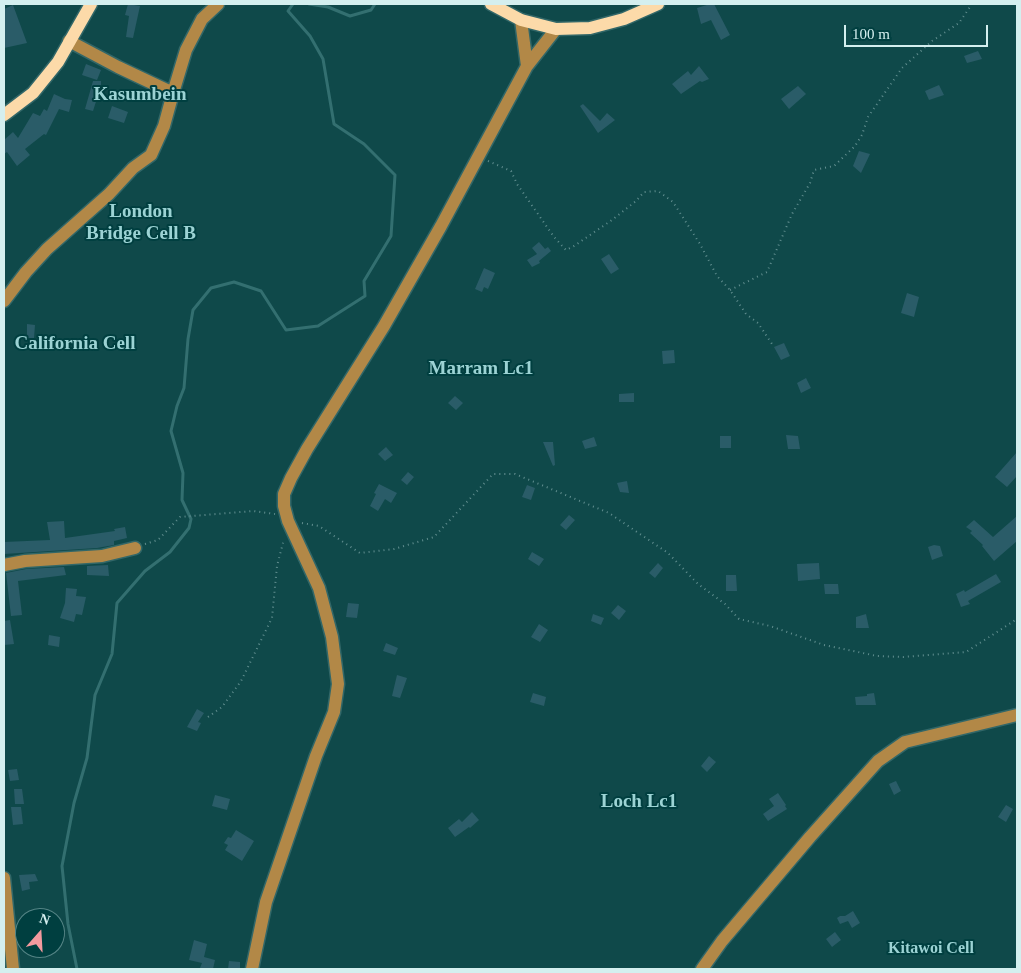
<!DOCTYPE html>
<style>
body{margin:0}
#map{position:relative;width:1021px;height:973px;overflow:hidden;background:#0f494a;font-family:Georgia,serif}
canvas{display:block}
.frame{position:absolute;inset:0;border:5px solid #d4efef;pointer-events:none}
.north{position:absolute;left:15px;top:908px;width:50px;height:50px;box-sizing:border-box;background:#003f40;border:1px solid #558586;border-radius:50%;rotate:19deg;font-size:14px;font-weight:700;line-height:20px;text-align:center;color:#d4efef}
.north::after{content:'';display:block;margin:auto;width:18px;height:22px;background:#f49a9f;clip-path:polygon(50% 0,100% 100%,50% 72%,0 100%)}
.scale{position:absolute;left:844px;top:25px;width:144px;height:22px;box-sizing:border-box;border:2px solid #d4efef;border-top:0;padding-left:6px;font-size:15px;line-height:18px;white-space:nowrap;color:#d4efef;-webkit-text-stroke:4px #003f40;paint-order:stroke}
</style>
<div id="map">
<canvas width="1021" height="973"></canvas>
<div class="frame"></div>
<div class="north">N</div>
<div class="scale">100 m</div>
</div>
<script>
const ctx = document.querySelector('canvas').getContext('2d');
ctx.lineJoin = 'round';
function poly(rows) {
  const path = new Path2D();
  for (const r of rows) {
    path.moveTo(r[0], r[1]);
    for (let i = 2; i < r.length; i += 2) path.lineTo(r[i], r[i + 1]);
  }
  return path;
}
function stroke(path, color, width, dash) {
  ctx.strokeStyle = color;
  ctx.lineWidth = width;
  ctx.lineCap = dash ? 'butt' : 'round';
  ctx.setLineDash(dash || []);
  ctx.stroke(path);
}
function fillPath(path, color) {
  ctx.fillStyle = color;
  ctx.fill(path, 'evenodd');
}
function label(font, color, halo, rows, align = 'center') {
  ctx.font = font + ' Georgia,serif';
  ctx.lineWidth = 4;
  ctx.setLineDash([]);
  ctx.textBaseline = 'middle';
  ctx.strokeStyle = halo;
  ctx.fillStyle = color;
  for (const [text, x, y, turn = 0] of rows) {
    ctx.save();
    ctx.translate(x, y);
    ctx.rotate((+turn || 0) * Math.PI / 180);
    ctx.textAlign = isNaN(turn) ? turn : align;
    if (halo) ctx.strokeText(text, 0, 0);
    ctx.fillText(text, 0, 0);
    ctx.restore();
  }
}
stroke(poly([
 [309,4,328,7,350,16,371,10,375,4],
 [77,969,68,924,62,866,74,803,87,758,95,695,112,654,117,603,145,571,170,552,189,528,191,519,182,500,183,473,171,431,177,406,184,388,188,339,193,310,211,288,234,282,261,291,286,330,318,326,365,296,364,281,391,236,395,175,364,144,334,124,323,59,310,36,288,11,293,4]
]), '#336f70', 3);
fillPath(poly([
 [128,4,140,6,133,38,126,37,129,16,125,15],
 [710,4,714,4,730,35,721,40,711,20,701,24,697,8],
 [13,5,27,43,4,48,4,9],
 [978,51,982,59,967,63,964,56],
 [86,64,101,70,97,80,82,75],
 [699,66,709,79,702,82,700,81,681,94,672,84,688,71,691,75],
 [93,81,101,81,101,86,93,111,85,109],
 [939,85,944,95,929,100,925,91],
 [798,86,806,94,789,109,781,99],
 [54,94,65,99,72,100,69,112,59,109,46,135,44,134,25,149,30,155,17,166,7,152,4,154,4,140,13,132,18,138,33,113,40,116,44,109,47,111],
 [583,104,600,121,607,113,615,120,598,133,580,106],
 [112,106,128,112,124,123,108,118],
 [859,151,870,154,861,173,853,166],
 [539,242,545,249,548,247,551,251,539,261,540,263,532,267,527,260,537,254,532,248],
 [609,254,619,269,611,274,601,259],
 [484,268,495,273,488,289,484,287,482,292,475,289],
 [907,293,919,297,914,317,901,313],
 [27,324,35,325,34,338,27,338],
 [784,343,790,356,781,360,774,347],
 [674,350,675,363,663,364,662,351],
 [806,378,811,388,801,393,797,383],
 [634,393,634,402,619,402,619,394],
 [455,396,463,403,456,410,448,403],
 [786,435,798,436,800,449,788,449],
 [720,436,731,436,731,448,720,448],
 [594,437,597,446,585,449,582,441],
 [543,442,553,442,555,465,553,466],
 [386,447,393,455,385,461,378,454],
 [1017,452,1017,476,1007,487,995,477],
 [408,472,414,477,407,485,401,480],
 [627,481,629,493,620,492,617,483],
 [379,484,397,493,391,503,385,499,378,511,370,506,376,494,374,493],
 [527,485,535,488,531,500,522,497],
 [569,515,575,520,566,530,560,525],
 [1017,516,1017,541,994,561,982,546,983,545,970,533,972,531,966,527,974,520,993,537],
 [64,521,65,538,115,531,114,529,125,527,127,538,114,541,114,545,97,548,4,554,4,542,50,540,47,522],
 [934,545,940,546,943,556,932,560,928,547],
 [532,552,544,559,539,566,528,559],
 [658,563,663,568,655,578,649,573],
 [819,563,820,579,798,581,797,564],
 [108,565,109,576,87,575,87,566],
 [64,567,66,575,18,581,22,615,11,616,6,573,26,569],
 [996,574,1001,582,968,601,970,604,961,607,956,594,964,590,965,592],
 [726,575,736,575,737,591,726,591],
 [824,584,838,584,839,594,825,594],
 [66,588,77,589,76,596,86,597,82,615,76,614,74,622,60,618,65,603],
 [348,603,359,604,357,618,346,617],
 [618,605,626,611,619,620,611,613],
 [593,614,604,618,601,625,591,621],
 [866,614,869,628,856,628,856,617],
 [10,620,14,644,4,645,4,621],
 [539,624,548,630,540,642,531,637],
 [49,635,60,637,59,647,48,645],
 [386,643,398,648,395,655,383,651],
 [397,675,407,678,400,698,392,696],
 [533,693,546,697,544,706,530,702],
 [874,693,876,705,856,705,855,697,867,696,867,694],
 [197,709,204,713,198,722,201,723,197,731,187,727],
 [709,756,716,762,707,772,701,766],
 [17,769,19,780,10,781,8,770],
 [896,781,901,791,894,795,889,784],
 [14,789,22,789,24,804,15,804],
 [778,793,786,805,785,806,787,809,768,821,763,814,774,806,769,799],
 [215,795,230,799,227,810,212,806],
 [1006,805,1013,809,1006,822,998,817],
 [11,807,21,807,23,824,13,825],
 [472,812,479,820,470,828,469,827,455,837,448,828,459,819,462,822],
 [236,830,254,841,242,861,225,850,228,845,224,843,228,837,231,838],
 [35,874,38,881,29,882,30,889,22,891,19,875],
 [853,911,860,923,852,928,848,921,840,924,837,918,840,916,845,916],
 [835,932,841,940,832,947,826,939],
 [194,940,207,944,204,957,215,960,213,969,200,968,202,963,189,960],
 [229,961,240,962,240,969,228,969]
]), '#2a5c68');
const minor = poly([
 [521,20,527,66],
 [69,41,118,67,173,93,186,50,202,19,218,4],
 [4,301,26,272,47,249,109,194,133,168,151,155,164,126,173,93],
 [4,565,25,561,102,556,135,548],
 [4,878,13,969],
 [252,969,266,902,316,756,334,712,338,684,332,637,319,588,288,521,284,506,284,494,291,478,307,449,384,326,441,226,527,66,556,29],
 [702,969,722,941,810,837,878,761,905,742,1017,715]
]);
const major = poly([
 [491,4,521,20,556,29,590,28,624,19,658,4],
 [4,115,33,93,58,62,91,4]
]);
stroke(minor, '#326768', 15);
stroke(major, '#326768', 15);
stroke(poly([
 [488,161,511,171,517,184,554,237,566,250,574,246,612,220,636,201,644,192,658,191,673,202,700,244,717,276,730,290,746,314,758,323,774,347],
 [730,290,767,272,792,214,810,183,814,170,834,166,855,146,862,135,868,117,902,68,932,41,959,23,972,4],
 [302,523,319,526,360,553,394,549,434,537,493,474,515,474,609,513,668,553,698,584,725,604,739,619,770,626,824,645,877,656,903,657,966,652,1017,619],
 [145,544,158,540,180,517,253,511,275,514],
 [208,717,222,707,241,681,272,618,277,566,284,539]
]), '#628f90', 2, [1, 4]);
stroke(minor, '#b28847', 12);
stroke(major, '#fcdaa9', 12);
label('bold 16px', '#9cd3d4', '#003f40', [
 ["Kitawoi Cell",931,949]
]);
label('bold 19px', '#9cd3d4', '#003f40', [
 ["Kasumbein",140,95],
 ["London",141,212],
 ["Bridge Cell B",141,234],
 ["California Cell",75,344],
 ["Marram Lc1",481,369],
 ["Loch Lc1",639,802]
]);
</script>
